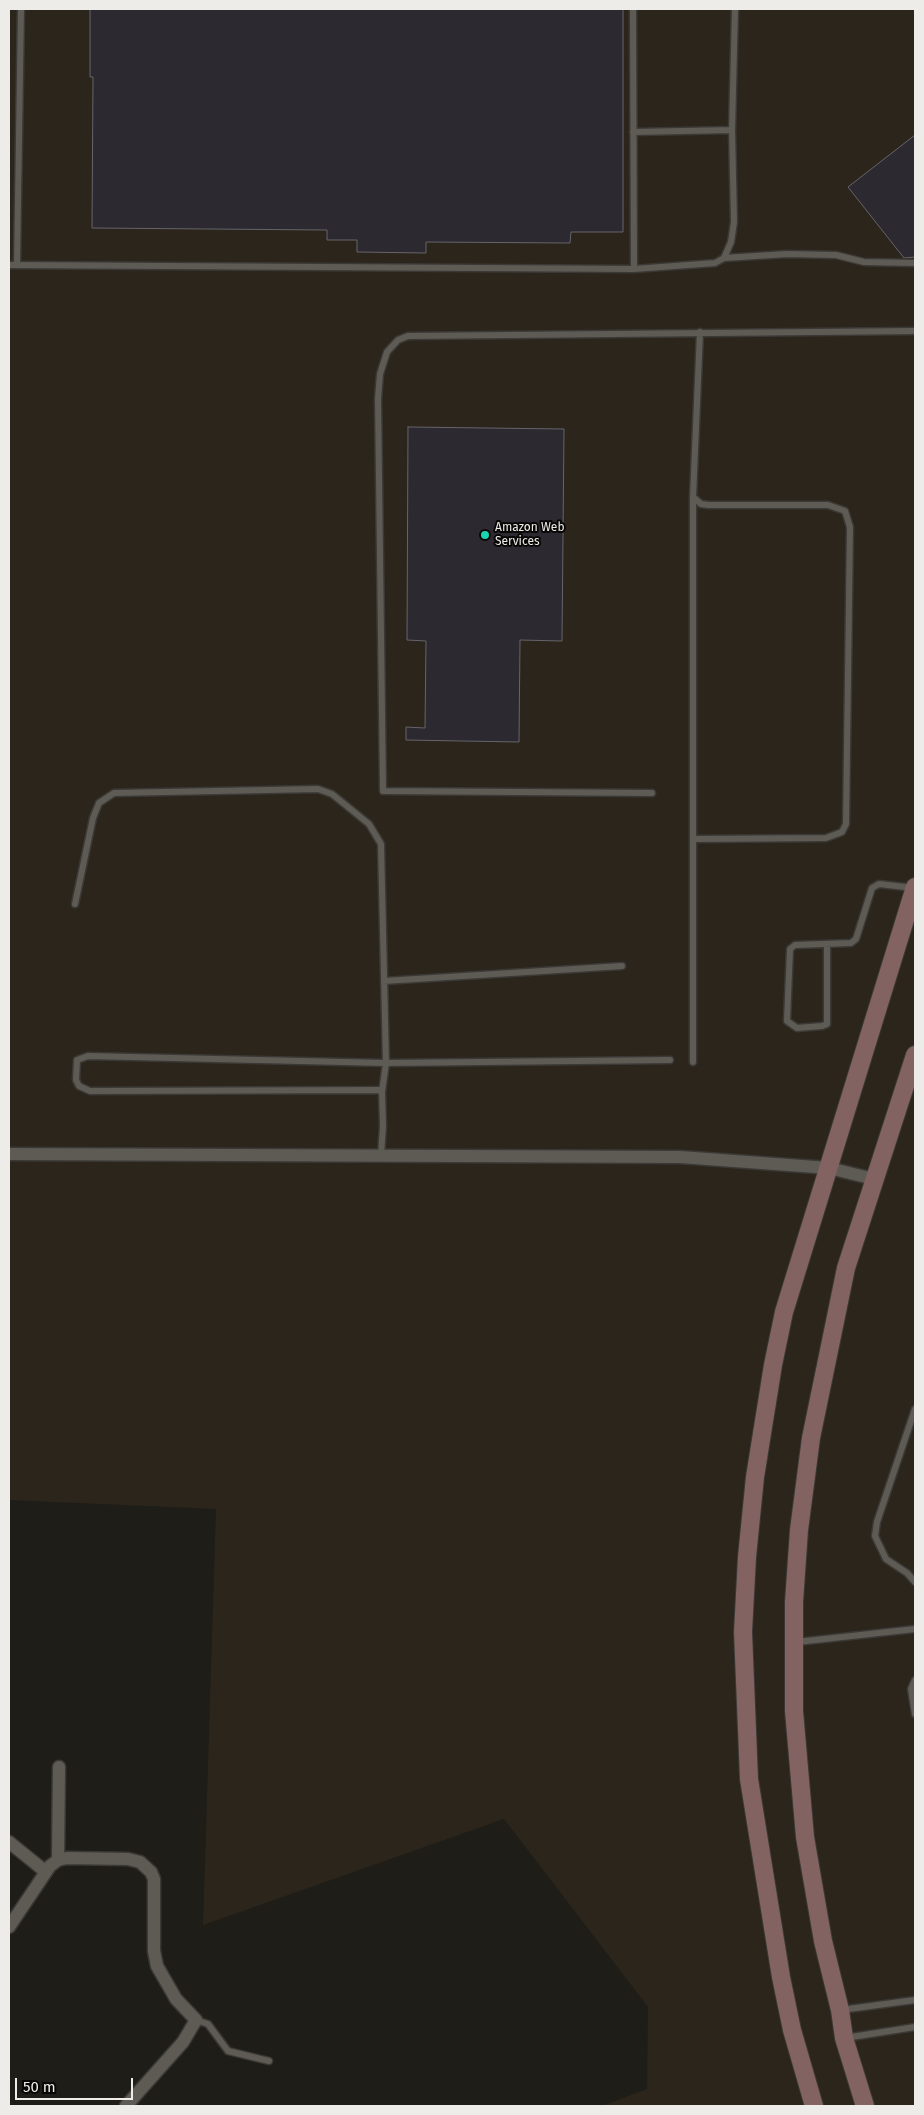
<!DOCTYPE html>
<style>
body{margin:0}
#map{position:relative;width:924px;height:2115px;overflow:hidden;background:#1f1d18;font-family:"Fira Sans",sans-serif}
canvas{display:block}
.frame{position:absolute;inset:0;border:10px solid #eeece8;pointer-events:none}
.scale{position:absolute;left:15px;top:2078px;width:118px;height:22px;box-sizing:border-box;border:2px solid #eeece8;border-top:0;padding-left:6px;font-size:15px;line-height:18px;white-space:nowrap;color:#eeece8;-webkit-text-stroke:4px #080706;paint-order:stroke}
</style>
<div id="map">
<canvas width="924" height="2115"></canvas>
<div class="frame"></div>
<div class="scale">50 m</div>
</div>
<script>
const ctx = document.querySelector('canvas').getContext('2d');
ctx.lineJoin = 'round';
function fillPath(path, color) {
  ctx.fillStyle = color;
  ctx.fill(path, 'evenodd');
}
function poly(rows) {
  const path = new Path2D();
  for (const r of rows) {
    path.moveTo(r[0], r[1]);
    for (let i = 2; i < r.length; i += 2) path.lineTo(r[i], r[i + 1]);
  }
  return path;
}
function stroke(path, color, width, dash) {
  ctx.strokeStyle = color;
  ctx.lineWidth = width;
  ctx.lineCap = dash ? 'butt' : 'round';
  ctx.setLineDash(dash || []);
  ctx.stroke(path);
}
function label(font, color, halo, rows, align = 'center') {
  ctx.font = font + ' "Fira Sans",sans-serif';
  ctx.lineWidth = 4;
  ctx.setLineDash([]);
  ctx.textBaseline = 'middle';
  ctx.strokeStyle = halo;
  ctx.fillStyle = color;
  for (const [text, x, y, turn = 0] of rows) {
    ctx.save();
    ctx.translate(x, y);
    ctx.rotate((+turn || 0) * Math.PI / 180);
    ctx.textAlign = isNaN(turn) ? turn : align;
    if (halo) ctx.strokeText(text, 0, 0);
    ctx.fillText(text, 0, 0);
    ctx.restore();
  }
}
fillPath(poly([
 [9,9,915,9,915,2106,602,2106,647,2089,648,2007,504,1819,203,1925,216,1509,9,1500]
]), '#2b251b');
const building = poly([
 [90,9,623,9,623,232,571,232,570,243,426,242,426,253,357,252,357,240,327,240,327,230,92,228,93,77,90,77,90,9],
 [915,135,915,257,904,258,848,187,915,135],
 [408,427,564,429,562,641,520,640,519,742,406,740,406,727,425,728,426,641,407,640,408,427]
]);
fillPath(building, '#2c2a30');
stroke(building, '#66646a', 1);
const lane = poly([
 [633,9,634,269],
 [633,132,732,130],
 [724,258,787,254,836,255,864,262,915,263],
 [9,265,634,269,715,263,724,258,731,242,734,222,732,130,735,9],
 [17,265,21,9],
 [652,793,383,791,378,399,380,374,387,352,398,340,408,336,915,331],
 [693,839,693,497],
 [75,904,93,818,99,803,114,793,318,789,332,794,369,824,381,844,386,1063,382,1092],
 [827,945,827,1024,822,1026,797,1028,787,1021,790,949,795,945,851,943,856,939,872,888,879,884,914,888],
 [384,981,622,966],
 [693,1062,693,839,826,838,842,832,846,824,850,527,845,511,828,505,709,505,701,504,693,497,700,332],
 [381,1155,383,1126,382,1092,379,1090,90,1091,79,1086,76,1080,77,1060,88,1056,386,1063,670,1060],
 [915,1409,877,1522,875,1536,886,1559,907,1573,915,1582],
 [797,1642,915,1629],
 [915,1680,911,1689,915,1714],
 [841,2010,915,2000],
 [196,2020,208,2024,228,2051,269,2061],
 [845,2038,915,2027]
]);
const street = poly([
 [9,1154,680,1157,829,1168,874,1179],
 [9,1842,46,1872],
 [58,1860,59,1767],
 [9,1927,50,1866,58,1860,67,1858,128,1859,140,1862,151,1872,154,1879,154,1951,157,1966,176,1999,196,2020,183,2042,126,2106]
]);
const secondary = poly([
 [814,2106,792,2030,781,1977,749,1779,743,1632,747,1557,755,1477,773,1365,784,1312,915,887],
 [865,2106,844,2038,840,2010,823,1941,805,1837,794,1711,794,1602,799,1530,811,1438,846,1268,915,1055]
]);
stroke(lane, '#3b3936', 9);
stroke(street, '#3b3936', 15);
stroke(secondary, '#3b3936', 20);
stroke(lane, '#5e5b55', 6);
stroke(street, '#5e5b55', 12);
stroke(secondary, '#826361', 18);
for (const [x, y, r, color] of [
 [485,535,5,"#1ad5b2"]
]) {
  const dot = new Path2D();
  dot.arc(x, y, r, 0, 2 * Math.PI);
  ctx.fillStyle = color;
  ctx.fill(dot);
  stroke(dot, '#080706', 2);
}
label('12px', '#eeece8', '#080706', [
 ["Amazon Web",495,528],
 ["Services",495,542]
], 'left');
</script>
